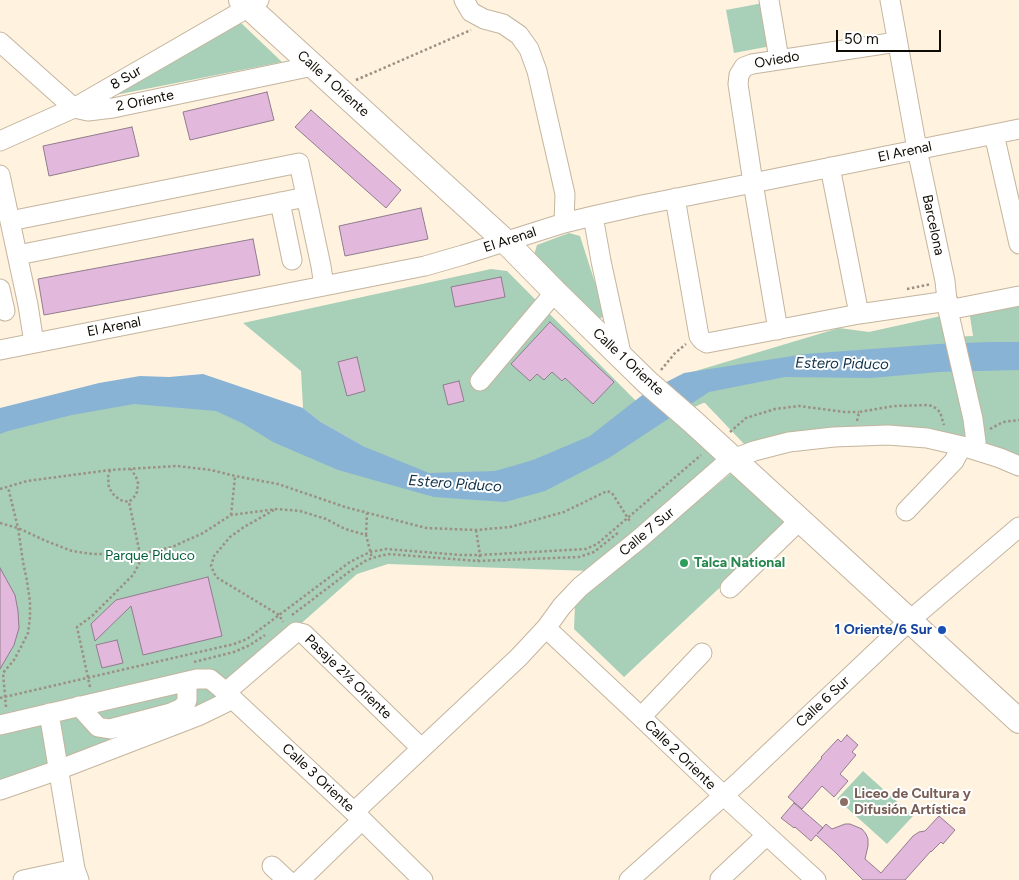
<!DOCTYPE html>
<meta charset="utf-8">
<style>
body{margin:0}
#map{position:relative;width:1019px;height:880px;overflow:hidden;background:#fff2df;font-family:Figtree,sans-serif}
canvas{display:block}
.scale{position:absolute;left:836px;top:30px;width:105px;height:22px;box-sizing:border-box;border:2px solid #0f0b04;border-top:0;padding-left:6px;font-size:15px;line-height:18px;white-space:nowrap;color:#0f0b04;-webkit-text-stroke:4px #fff;paint-order:stroke}
</style>
<div id="map">
<canvas width="1019" height="880"></canvas>
<div class="scale">50 m</div>
</div>
<script>
const ctx = document.querySelector('canvas').getContext('2d');
ctx.lineJoin = 'round';
function fillPath(path, color) {
  ctx.fillStyle = color;
  ctx.fill(path, 'evenodd');
}
function poly(rows) {
  const path = new Path2D();
  for (const r of rows) {
    path.moveTo(r[0], r[1]);
    for (let i = 2; i < r.length; i += 2) path.lineTo(r[i], r[i + 1]);
  }
  return path;
}
function stroke(path, color, width, dash) {
  ctx.strokeStyle = color;
  ctx.lineWidth = width;
  ctx.lineCap = dash ? 'butt' : 'round';
  ctx.setLineDash(dash || []);
  ctx.stroke(path);
}
function label(font, color, halo, rows, align = 'center') {
  ctx.font = font + ' Figtree,sans-serif';
  ctx.lineWidth = 4;
  ctx.setLineDash([]);
  ctx.textBaseline = 'middle';
  ctx.strokeStyle = halo;
  ctx.fillStyle = color;
  for (const [text, x, y, turn = 0] of rows) {
    ctx.save();
    ctx.translate(x, y);
    ctx.rotate((+turn || 0) * Math.PI / 180);
    ctx.textAlign = isNaN(turn) ? turn : align;
    if (halo) ctx.strokeText(text, 0, 0);
    ctx.fillText(text, 0, 0);
    ctx.restore();
  }
}
fillPath(poly([
 [763,3,771,46,734,53,726,10],
 [239,21,282,62,105,97],
 [569,233,580,236,606,317,599,318,547,270,534,255,537,245],
 [491,269,507,271,637,402,689,373,839,328,869,332,950,314,950,337,973,336,969,310,1019,305,1019,459,939,432,745,445,705,403,703,403,680,414,723,457,590,571,388,564,357,574,226,690,219,702,0,788,0,411,133,382,448,483,510,474,450,476,414,471,386,459,321,422,303,408,301,371,243,323],
 [735,470,789,523,624,677,574,629,575,604],
 [863,771,913,816,887,844,837,799]
]), '#a8cfb8');
fillPath(poly([
 [990,342,1019,342,1019,370,939,372,871,378,785,377,709,392,609,458,545,491,505,502,434,497,338,470,273,442,242,423,216,411,134,404,72,415,8,431,0,434,0,408,99,383,140,376,169,377,203,374,303,408,321,422,365,447,429,473,495,471,533,460,590,436,645,393,684,373,805,354,938,344]
]), '#88b3d5');
const building = poly([
 [267,92,274,120,190,140,183,112,267,92],
 [311,110,401,190,386,208,295,127,311,110],
 [132,127,139,156,49,176,43,146,132,127],
 [421,208,428,239,345,256,339,226,421,208],
 [253,239,260,275,44,315,38,279,253,239],
 [501,277,505,297,455,307,451,287,501,277],
 [550,322,614,382,593,404,565,378,562,381,552,372,544,380,537,374,530,381,511,364,550,322],
 [357,357,365,391,347,396,338,362,357,357],
 [459,381,464,401,448,405,443,385,459,381],
 [0,568,15,595,18,611,19,628,14,645,0,669,0,568],
 [208,577,222,636,143,655,131,606,95,641,91,624,116,600,208,577],
 [117,640,123,663,102,668,96,645,117,640],
 [847,735,858,745,852,752,856,755,840,774,848,781,834,797,822,786,802,809,788,797,822,758,821,757,838,739,841,742,847,735],
 [794,803,823,828,817,834,826,824,832,829,845,824,850,824,862,829,866,834,868,839,868,846,865,859,881,873,913,836,919,832,925,831,939,816,955,830,943,844,941,842,931,852,931,851,905,880,863,880,835,852,816,835,811,841,795,827,794,828,781,818,794,803]
]);
fillPath(building, '#e2b8dc');
stroke(building, '#917c8d', 1);
const minor = poly([
 [464,0,471,12,484,19,503,24,519,35,529,49,537,71,565,194,564,223],
 [769,0,779,59],
 [890,0,917,149,945,281,948,310,973,419,976,442,976,450],
 [0,42,74,108,88,111,113,108,313,66],
 [994,134,1019,244],
 [0,141,74,108,249,7,259,0],
 [830,167,859,314],
 [0,175,28,305,34,343],
 [675,198,699,336,702,340,707,343,859,314,948,301],
 [280,202,292,260],
 [593,216,601,261,622,358],
 [10,221,299,163,321,266,324,286],
 [18,255,306,197],
 [0,289,5,311],
 [948,310,1019,296],
 [778,330,753,183,738,84,739,75,744,67,752,64,897,42],
 [0,350,425,266,463,255,564,223,593,216,642,205,753,183,1019,129],
 [480,381,555,292],
 [906,511,954,461,962,446],
 [730,588,800,520],
 [546,628,641,717,723,795,816,880],
 [226,692,296,632,304,634,421,748],
 [79,706,98,727,110,729,171,713,180,709,185,705,187,700,187,682],
 [49,713,75,869,79,880],
 [641,717,702,653],
 [0,725,197,679,210,679,221,688,354,812,423,880],
 [0,790,58,770,198,716,233,699],
 [354,812,519,657,546,628,562,606,580,587,638,540,724,465,733,459,754,451,789,442,834,437,888,435,927,438,962,446,1000,458,1019,466],
 [272,866,287,880],
 [720,879,767,835],
 [23,880,75,869],
 [300,880,362,820],
 [629,880,741,780,909,621,1019,527]
]);
const major = poly([
 [241,0,505,241,555,292,647,382,692,421,1019,721]
]);
stroke(minor, '#c4b59e', 21);
stroke(major, '#c4b59e', 26);
stroke(poly([
 [356,80,471,30],
 [907,289,931,284],
 [661,370,675,353,686,344],
 [857,421,859,412,894,406,929,405,934,407,940,412,944,425],
 [990,429,1003,422,1019,420],
 [730,432,746,418,775,409,799,406,845,412,859,412],
 [110,470,108,477,109,488,114,495,120,500,129,502,134,497,137,492,138,483,136,477,131,469],
 [0,489,27,481,110,470,177,466,211,470,235,476,278,484,345,507,426,528,476,530,510,527,564,512,607,491,612,493,631,523],
 [274,510,244,527,230,537,214,556,211,566,216,577,279,615,283,622],
 [231,515,235,477],
 [0,523,18,528,46,541,72,551,92,554,140,554,172,547,203,533,231,515,277,509,300,511,326,519,345,529,366,535,372,558],
 [476,530,480,555,478,561],
 [366,535,367,513],
 [292,615,350,571,365,561,372,558,388,554,478,561,579,557,594,552,619,532],
 [194,662,234,652,250,645,265,635],
 [90,687,77,627,92,616,133,575,139,564,140,554,129,502],
 [0,698,234,644,247,639,350,562,370,552,386,549,461,555,480,555,586,549,597,544,701,455],
 [6,707,3,673,14,660,22,645,28,633,30,617,30,602,27,581,23,562,18,528,8,487]
]), '#9a9183', 2.5, [2.5, 2.5]);
stroke(minor, '#fff', 19);
stroke(major, '#fff', 24);
for (const [x, y, r, color] of [
 [684,563,5,"#2e9e5b"],
 [942,630,5,"#1a4fb4"],
 [844,802,5,"#8d6e63"]
]) {
  const dot = new Path2D();
  dot.arc(x, y, r, 0, 2 * Math.PI);
  ctx.fillStyle = color;
  ctx.fill(dot);
  stroke(dot, '#fff', 2);
}
label('14px', '#0f0b04', '#fff', [
 ["Oviedo",777,60,-10],
 ["8 Sur",126,78,-30],
 ["Calle 1 Oriente",333,84,42],
 ["2 Oriente",145,101,-12],
 ["El Arenal",905,152,-12],
 ["Barcelona",933,225,78],
 ["El Arenal",510,240,-18],
 ["El Arenal",114,327,-11],
 ["Calle 1 Oriente",628,362,43],
 ["Calle 7 Sur",647,532,-40],
 ["Pasaje 2½ Oriente",348,677,44],
 ["Calle 6 Sur",823,702,-43],
 ["Calle 2 Oriente",680,755,44],
 ["Calle 3 Oriente",318,778,43]
]);
label('14px', '#005f3b', '#fff', [
 ["Parque Piduco",150,556]
]);
label('bold 14px', '#27864d', '#fff', [
 ["Talca National",694,563]
], 'left');
label('bold 14px', '#164399', '#fff', [
 ["1 Oriente/6 Sur",932,630]
], 'right');
label('bold 14px', '#785e54', '#fff', [
 ["Liceo de Cultura y",854,794],
 ["Difusión Artística",854,810]
], 'left');
label('italic 15px', '#0d2f47', '#fff', [
 ["Estero Piduco",842,364,1],
 ["Estero Piduco",455,484,4]
]);
</script>
